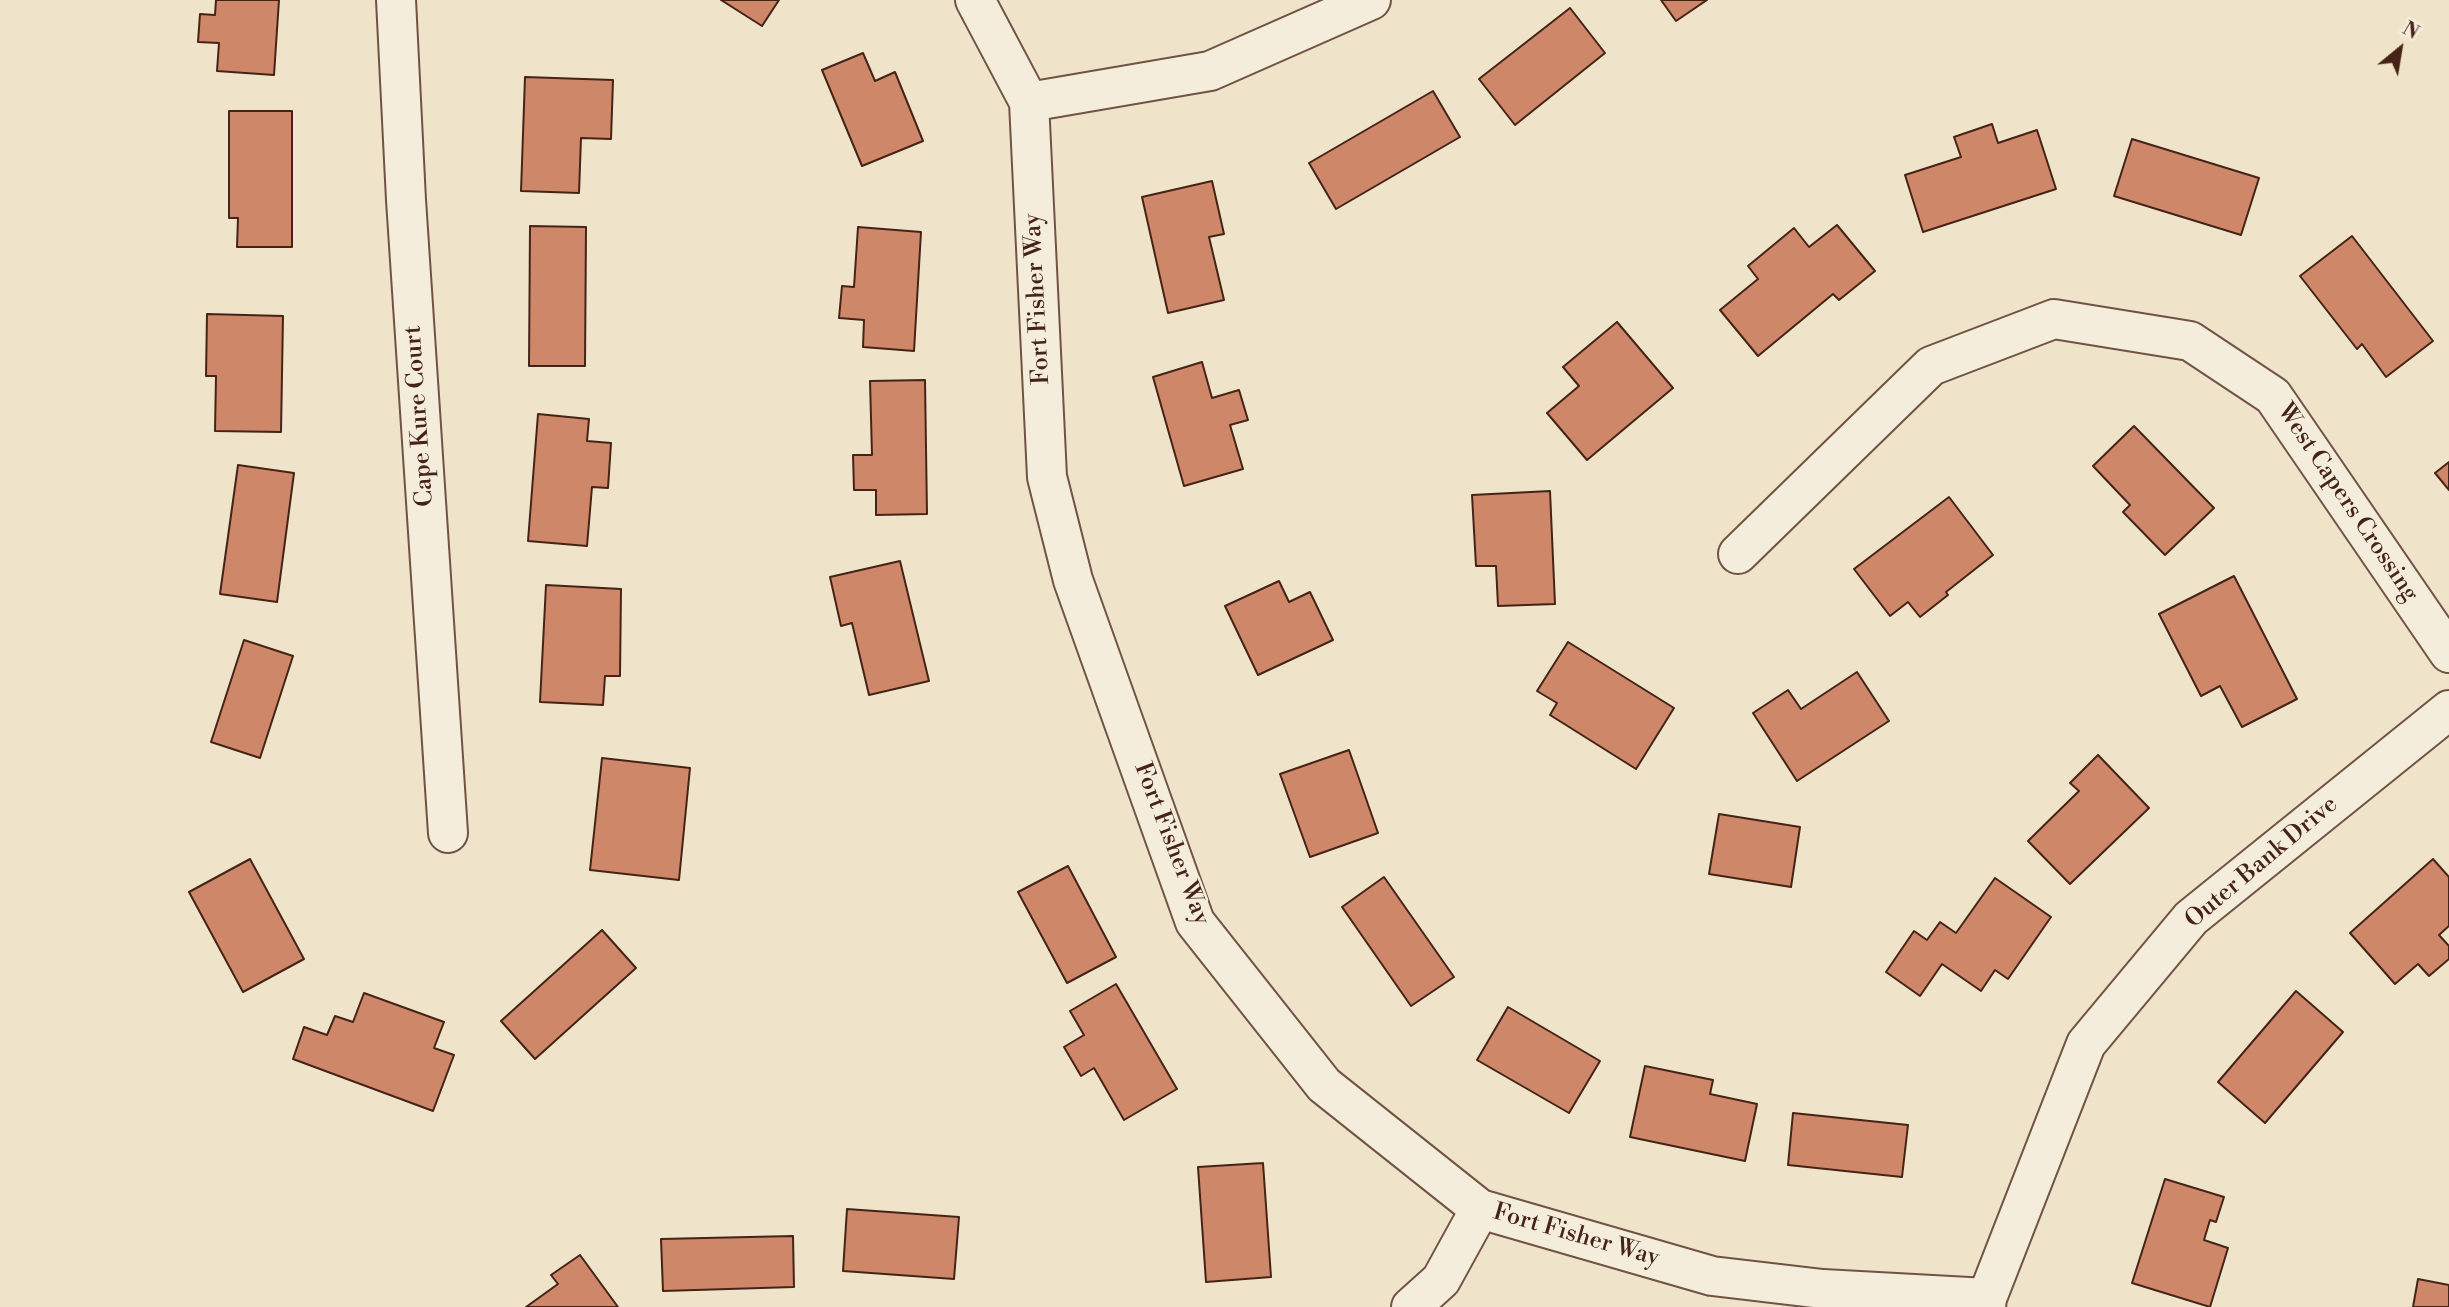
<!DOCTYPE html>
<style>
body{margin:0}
#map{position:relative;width:2449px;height:1307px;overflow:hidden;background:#efe4c9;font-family:"Libre Bodoni",serif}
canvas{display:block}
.north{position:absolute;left:2365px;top:14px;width:70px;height:70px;-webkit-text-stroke:5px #f5eddc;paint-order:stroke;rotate:30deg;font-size:19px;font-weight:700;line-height:28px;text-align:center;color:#452317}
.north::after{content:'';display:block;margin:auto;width:24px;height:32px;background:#452317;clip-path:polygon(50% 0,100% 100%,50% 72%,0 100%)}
</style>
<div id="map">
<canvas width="2449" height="1307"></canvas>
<div class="north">N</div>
</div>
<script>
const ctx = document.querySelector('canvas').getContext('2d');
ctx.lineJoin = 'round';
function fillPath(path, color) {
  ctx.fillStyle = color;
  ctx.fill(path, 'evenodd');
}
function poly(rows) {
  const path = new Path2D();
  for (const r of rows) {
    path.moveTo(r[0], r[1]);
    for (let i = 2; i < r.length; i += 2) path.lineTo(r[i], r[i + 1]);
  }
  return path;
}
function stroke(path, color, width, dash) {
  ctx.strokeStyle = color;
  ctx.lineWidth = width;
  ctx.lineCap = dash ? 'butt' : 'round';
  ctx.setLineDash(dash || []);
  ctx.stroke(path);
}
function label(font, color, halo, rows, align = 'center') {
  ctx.font = font + ' "Libre Bodoni",serif';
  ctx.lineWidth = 5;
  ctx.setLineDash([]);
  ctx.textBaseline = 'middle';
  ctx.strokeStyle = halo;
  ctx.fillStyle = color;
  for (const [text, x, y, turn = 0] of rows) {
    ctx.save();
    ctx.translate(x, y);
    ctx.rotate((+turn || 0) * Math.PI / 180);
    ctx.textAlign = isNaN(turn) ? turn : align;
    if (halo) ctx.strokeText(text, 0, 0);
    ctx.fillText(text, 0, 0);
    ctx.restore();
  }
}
const building = poly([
 [216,0,279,0,274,75,217,71,219,43,198,42,200,14,215,15,216,0],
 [721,0,779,0,762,26,721,0],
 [1661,0,1707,0,1676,21,1661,0],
 [1570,8,1605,53,1515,125,1479,79,1570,8],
 [863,53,875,81,895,72,923,141,862,166,822,70,863,53],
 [525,77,613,80,611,139,581,138,579,193,521,191,525,77],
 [1433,91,1460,137,1336,209,1309,163,1433,91],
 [229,111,292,111,292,247,237,247,238,218,229,218,229,111],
 [1992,124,1998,143,2037,130,2056,189,1923,232,1905,175,1961,157,1954,137,1992,124],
 [2132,139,2259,178,2241,235,2114,196,2132,139],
 [1212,181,1224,234,1209,237,1224,300,1168,313,1142,197,1212,181],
 [1837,225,1875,271,1839,300,1833,294,1758,356,1720,310,1758,279,1748,266,1794,228,1809,247,1837,225],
 [530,226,586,227,585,366,529,366,530,226],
 [858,227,921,232,914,351,863,347,864,320,839,318,842,286,854,287,858,227],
 [2352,236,2433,341,2386,377,2362,344,2357,349,2300,276,2352,236],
 [207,314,283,316,281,432,215,431,216,376,206,376,207,314],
 [1617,322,1673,388,1587,460,1547,413,1579,386,1563,367,1617,322],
 [1202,362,1212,398,1239,390,1248,420,1230,425,1243,469,1184,486,1153,377,1202,362],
 [925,380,927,514,876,515,876,490,854,490,853,455,872,455,870,381,925,380],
 [538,414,589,419,587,441,611,443,608,488,592,487,587,546,528,541,538,414],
 [2134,426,2214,508,2165,555,2123,512,2130,505,2093,466,2134,426],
 [2449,462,2449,490,2435,473,2449,462],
 [238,465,294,473,277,602,220,594,238,465],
 [1550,491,1555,604,1498,606,1496,566,1476,566,1472,495,1550,491],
 [1949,497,1993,555,1946,592,1948,595,1920,617,1908,602,1890,616,1854,569,1949,497],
 [900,561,929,681,869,695,852,623,841,626,830,577,900,561],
 [2234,576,2297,699,2242,727,2220,686,2201,696,2159,614,2234,576],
 [1279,581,1289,602,1310,592,1333,640,1258,675,1225,606,1279,581],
 [546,585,621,589,620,676,605,676,603,705,540,702,546,585],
 [244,640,293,656,260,758,211,742,244,640],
 [1568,642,1674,708,1636,769,1550,715,1557,703,1537,691,1568,642],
 [1857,672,1889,721,1797,781,1753,713,1788,690,1801,709,1857,672],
 [1349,750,1378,833,1310,857,1280,774,1349,750],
 [2098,755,2149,808,2070,884,2028,841,2079,791,2070,783,2098,755],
 [602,758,690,768,679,880,590,870,602,758],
 [1719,814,1800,827,1791,887,1709,874,1719,814],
 [250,859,304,959,243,992,189,892,250,859],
 [2433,859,2449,877,2449,926,2439,935,2449,946,2449,959,2429,976,2418,964,2395,984,2350,933,2433,859],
 [1068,866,1116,957,1067,983,1018,892,1068,866],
 [1384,877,1454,977,1411,1006,1342,907,1384,877],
 [1995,878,2051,917,2008,979,1995,970,1981,991,1942,964,1920,996,1886,972,1914,931,1927,940,1940,922,1956,933,1995,878],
 [602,930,636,968,535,1059,501,1021,602,930],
 [1116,984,1177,1089,1124,1120,1094,1068,1081,1076,1064,1047,1084,1035,1070,1011,1116,984],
 [2296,991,2343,1032,2265,1123,2218,1082,2296,991],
 [364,993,444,1022,434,1048,454,1055,433,1111,293,1059,304,1027,327,1035,335,1016,353,1022,364,993],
 [1508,1007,1600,1061,1569,1113,1477,1060,1508,1007],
 [1645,1066,1713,1080,1710,1094,1757,1104,1745,1161,1630,1137,1645,1066],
 [1793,1113,1908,1125,1902,1177,1788,1165,1793,1113],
 [1263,1163,1271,1277,1206,1282,1198,1167,1263,1163],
 [2165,1179,2224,1197,2216,1222,2210,1220,2204,1240,2228,1248,2210,1307,2132,1283,2165,1179],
 [847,1209,959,1217,954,1279,843,1271,847,1209],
 [793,1236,794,1287,663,1291,661,1239,793,1236],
 [580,1255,618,1307,526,1307,558,1284,551,1275,580,1255],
 [2418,1279,2449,1285,2449,1307,2413,1307,2418,1279]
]);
fillPath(building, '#ce8769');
stroke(building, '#452317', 2);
const minor = poly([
 [396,0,406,200,448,833],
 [975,0,1029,102,1047,477,1073,580,1195,922,1324,1085,1480,1209,1712,1276,1823,1289,1987,1298],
 [1029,102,1210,71,1371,0],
 [1738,554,1931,366,2054,319,2190,341,2273,396,2449,653],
 [1411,1307,1441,1280,1480,1209],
 [1986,1307,1987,1298,2086,1044,2191,918,2449,710]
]);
stroke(minor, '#705344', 42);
stroke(minor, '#f5eddc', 38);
label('24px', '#452317', '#f5eddc', [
 ["Fort Fisher Way",1038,299,-93],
 ["Cape Kure Court",420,416,-94],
 ["West Capers Crossing",2347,503,56],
 ["Fort Fisher Way",1171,844,69],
 ["Outer Bank Drive",2262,863,-40],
 ["Fort Fisher Way",1576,1236,16]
]);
</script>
